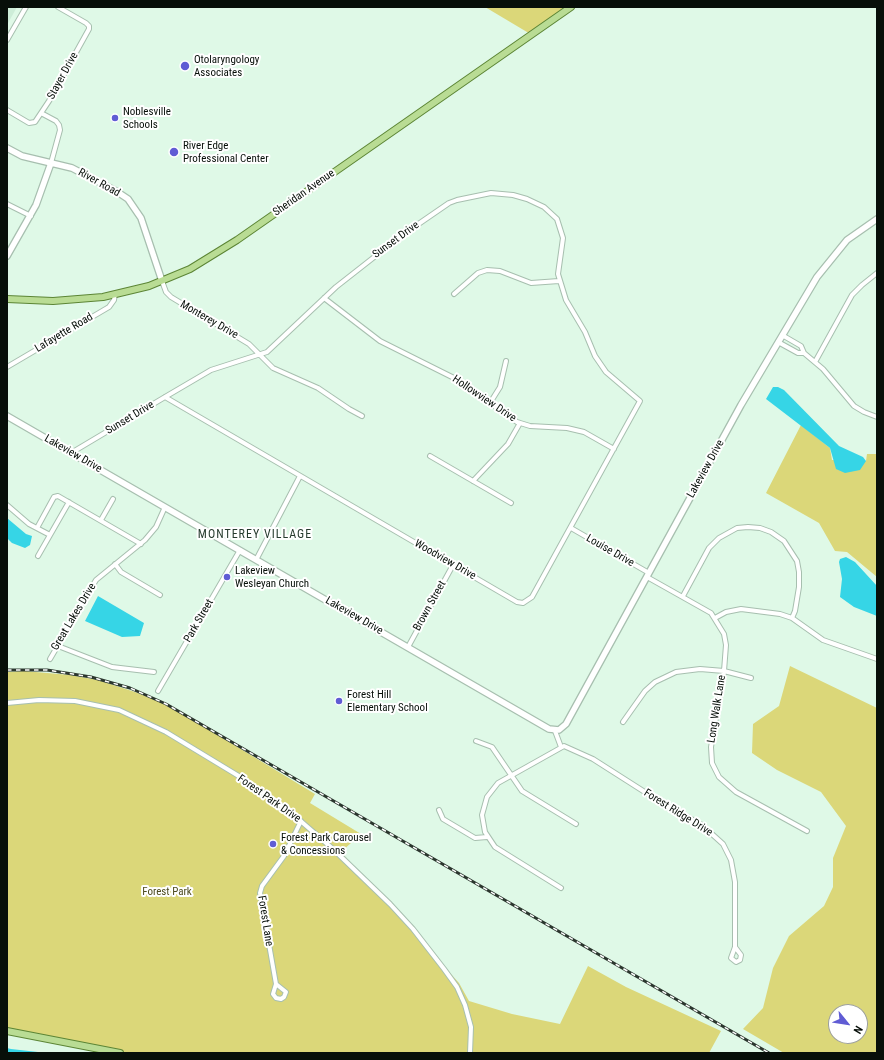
<!DOCTYPE html>
<style>
body{margin:0}
#map{position:relative;width:884px;height:1060px;overflow:hidden;background:#dff9e7;font-family:"Roboto Condensed",sans-serif}
canvas{display:block}
.frame{position:absolute;inset:0;border:8px solid #070f09;pointer-events:none}
.north{position:absolute;left:828px;top:1004px;width:40px;height:40px;box-sizing:border-box;background:#fff;border:1px solid #9c9f9d;border-radius:50%;rotate:120deg;font-size:11px;font-weight:700;line-height:16px;text-align:center;color:#070f09}
.north::after{content:'';display:block;margin:auto;width:14px;height:18px;background:#605cd4;clip-path:polygon(50% 0,100% 100%,50% 72%,0 100%)}
</style>
<div id="map">
<canvas width="884" height="1060"></canvas>
<div class="frame"></div>
<div class="north">N</div>
</div>
<script>
const ctx = document.querySelector('canvas').getContext('2d');
ctx.lineJoin = 'round';
function fillPath(path, color) {
  ctx.fillStyle = color;
  ctx.fill(path, 'evenodd');
}
function poly(rows) {
  const path = new Path2D();
  for (const r of rows) {
    path.moveTo(r[0], r[1]);
    for (let i = 2; i < r.length; i += 2) path.lineTo(r[i], r[i + 1]);
  }
  return path;
}
function stroke(path, color, width, dash) {
  ctx.strokeStyle = color;
  ctx.lineWidth = width;
  ctx.lineCap = dash ? 'butt' : 'round';
  ctx.setLineDash(dash || []);
  ctx.stroke(path);
}
function label(font, color, halo, rows, align = 'center') {
  ctx.font = font + ' "Roboto Condensed",sans-serif';
  ctx.lineWidth = 4;
  ctx.setLineDash([]);
  ctx.textBaseline = 'middle';
  ctx.strokeStyle = halo;
  ctx.fillStyle = color;
  for (const [text, x, y, turn = 0] of rows) {
    ctx.save();
    ctx.translate(x, y);
    ctx.rotate((+turn || 0) * Math.PI / 180);
    ctx.textAlign = isNaN(turn) ? turn : align;
    if (halo) ctx.strokeText(text, 0, 0);
    ctx.fillText(text, 0, 0);
    ctx.restore();
  }
}
fillPath(poly([
 [7,7,17,7,7,25]
]), '#cdedd8');
fillPath(poly([
 [485,7,571,7,532,35],
 [801,425,830,448,832,460,866,461,867,454,877,454,877,577,847,552,835,551,819,523,766,493],
 [790,666,877,708,877,1053,784,1053,743,1029,763,1008,773,968,789,936,824,906,833,887,833,858,846,826,821,792,777,770,752,753,753,724,779,706],
 [836,1012,860,1012,860,1036,836,1036],
 [24,671,70,675,98,680,135,692,158,701,193,720,315,794,310,803,361,834,341,852,459,983,469,1001,512,1014,560,1024,588,966,626,987,721,1031,709,1053,117,1053,7,1030,7,672]
]), '#dbd779');
fillPath(poly([
 [773,387,778,387,784,390,839,446,863,457,866,461,860,470,845,473,836,469,830,448,766,399],
 [7,518,26,534,32,536,30,545,25,548,12,543,7,538],
 [846,557,855,562,877,586,877,616,854,607,840,597,842,579,839,562,840,559],
 [98,596,144,623,140,636,122,637,85,621],
 [7,1048,11,1049,47,1053,7,1053]
]), '#36d5e6');
const street = poly([
 [7,40,26,7],
 [7,110,29,123,35,122,49,101,89,29,89,26,86,23,58,7],
 [41,113,56,121,59,125,60,130,51,163],
 [7,204,31,216],
 [162,281,166,292,171,297,249,344,273,368,318,388,349,409,362,416],
 [454,294,478,273,487,270,500,271,531,283,559,281],
 [324,298,380,341,456,379,517,422,530,426,567,428,584,432,614,449],
 [782,335,801,346,804,353,823,369,854,406,864,412,877,417],
 [778,342,798,353,804,353],
 [815,362,852,295,862,285,877,273],
 [7,367,109,307,114,300,115,294],
 [490,403,500,387,506,361],
 [71,453,165,397,211,370,267,352,336,287,401,236,449,203,457,200,491,193,513,195,527,199,544,207,557,219,563,238,558,274,566,300,585,332,595,356,606,372,640,401,532,597,523,603,517,602,165,397],
 [430,456,511,503],
 [473,481,508,444,520,423],
 [7,505,29,524,50,535],
 [101,520,113,499],
 [37,528,54,497,58,496,141,544],
 [571,528,649,573],
 [38,556,69,502],
 [256,560,300,476],
 [115,564,121,572,160,595],
 [647,577,711,613,724,634,726,645,724,671,711,747,712,763,719,777,736,792,807,831],
 [683,596,709,548,719,538,737,528,748,527,760,528,771,532,784,541,797,561,799,572,799,587,795,611,792,618],
 [715,618,726,612,741,609,780,614,792,618,823,640,877,659],
 [58,646,112,667,154,672],
 [408,647,453,565],
 [50,659,96,580,145,540,156,527,165,507],
 [158,691,240,550],
 [7,703,39,700,75,701,119,710,166,732,237,775,289,811,333,849,390,904,413,929,444,969,457,987,465,1005,471,1027,470,1053],
 [623,722,645,691,655,682,676,672,700,669,724,671,751,678],
 [555,731,561,747],
 [476,741,492,747,522,791,576,824],
 [439,810,443,819,475,838,487,837],
 [561,888,495,847,485,832,482,815,487,797,498,783,564,746,593,759,662,803,702,825,723,844,731,860,735,882,735,947,731,958,736,962,740,960,741,955,735,947],
 [276,984,286,992,284,997,281,999,276,998,273,994,276,984,260,893,262,886,284,856,301,821]
]);
const secondary = poly([
 [7,148,22,156,72,168,116,191,128,199,141,218,162,281],
 [7,256,36,205,51,163],
 [7,416,549,729,559,730,566,724,741,405,817,277,847,240,877,219]
]);
const primary = poly([
 [7,299,53,301,103,297,149,286,190,269,237,240,571,7],
 [7,1031,120,1053]
]);
stroke(street, '#a7bfaf', 6);
stroke(secondary, '#a7bfaf', 8);
stroke(primary, '#5c8535', 8);
stroke(street, '#fff', 4);
stroke(secondary, '#fff', 5.5);
stroke(primary, '#b9dc94', 6);
const rail = poly([
 [7,670,47,670,91,677,130,688,166,704,769,1053]
]);
stroke(rail, '#2b362e', 3);
stroke(rail, '#fff', 1.5, [4.5]);
for (const [x, y, r, color] of [
 [185,66,5,"#605cd4"],
 [115,118,4,"#605cd4"],
 [174,152,5,"#605cd4"],
 [227,577,4,"#605cd4"],
 [339,701,4,"#605cd4"],
 [273,844,4,"#605cd4"]
]) {
  const dot = new Path2D();
  dot.arc(x, y, r, 0, 2 * Math.PI);
  ctx.fillStyle = color;
  ctx.fill(dot);
  stroke(dot, '#fff', 1.5);
}
label('11px', '#070f09', '#fff', [
 ["Otolaryngology",194,60],
 ["Associates",194,73],
 ["Noblesville",123,112],
 ["Schools",123,125],
 ["River Edge",183,146],
 ["Professional Center",183,159],
 ["Lakeview",235,571],
 ["Wesleyan Church",235,584],
 ["Forest Hill",347,695],
 ["Elementary School",347,708],
 ["Forest Park Carousel",281,838],
 ["& Concessions",281,851]
], 'left');
label('11px', '#070f09', '#fff', [
 ["Stayer Drive",63,76,-61],
 ["River Road",99,183,29],
 ["Sheridan Avenue",304,193,-35],
 ["Sunset Drive",396,240,-36],
 ["Monterey Drive",209,320,30],
 ["Lafayette Road",64,333,-31],
 ["Hollowview Drive",484,399,34],
 ["Sunset Drive",130,418,-31],
 ["Lakeview Drive",73,454,30],
 ["Lakeview Drive",706,469,-61],
 ["Louise Drive",610,551,30],
 ["Woodview Drive",445,560,30],
 ["Brown Street",430,606,-61],
 ["Lakeview Drive",354,616,30],
 ["Great Lakes Drive",74,617,-59],
 ["Park Street",199,621,-60],
 ["Long Walk Lane",717,709,-81],
 ["Forest Park Drive",269,799,35],
 ["Forest Ridge Drive",678,813,32],
 ["Forest Lane",265,921,81]
]);
label('11px', '#4c4a1e', '#fff', [
 ["Forest Park",167,892]
]);
ctx.letterSpacing = '1px';
label('12px', '#263b2e', '#fff', [
 ["MONTEREY VILLAGE",255,535]
]);
ctx.letterSpacing = '0px';
</script>
